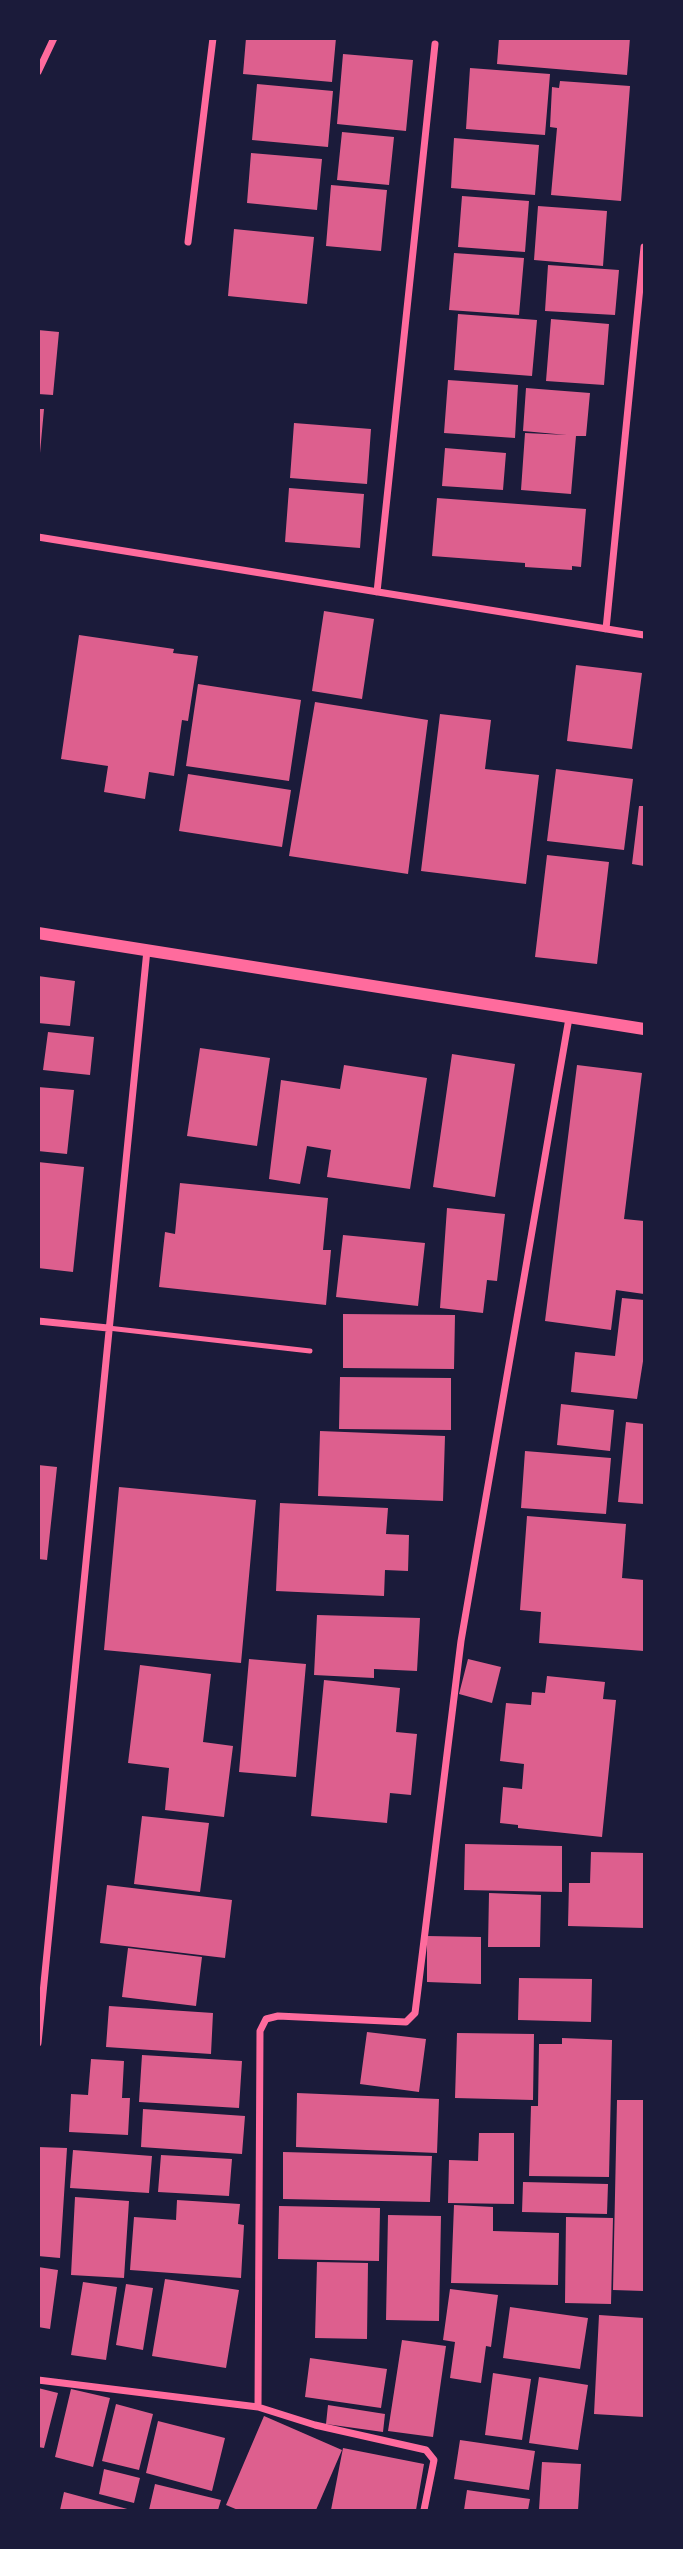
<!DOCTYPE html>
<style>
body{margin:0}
#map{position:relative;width:683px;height:2549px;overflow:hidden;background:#1b1b3a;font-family:"Exo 2",sans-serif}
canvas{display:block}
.frame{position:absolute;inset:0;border:40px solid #1b1b3a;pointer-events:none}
</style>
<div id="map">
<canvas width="683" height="2549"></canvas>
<div class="frame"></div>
</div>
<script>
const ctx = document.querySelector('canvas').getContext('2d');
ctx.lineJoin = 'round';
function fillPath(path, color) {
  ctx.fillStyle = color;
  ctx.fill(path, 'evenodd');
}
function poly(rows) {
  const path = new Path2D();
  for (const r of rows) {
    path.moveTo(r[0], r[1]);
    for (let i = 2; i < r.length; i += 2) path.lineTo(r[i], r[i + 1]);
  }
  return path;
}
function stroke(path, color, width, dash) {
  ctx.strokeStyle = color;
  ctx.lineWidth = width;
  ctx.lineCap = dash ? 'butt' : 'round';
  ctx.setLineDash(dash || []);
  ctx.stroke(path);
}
fillPath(poly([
 [246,38,336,38,332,82,243,74],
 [499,38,630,38,627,75,497,64],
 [343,54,413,60,406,131,337,124],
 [470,68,550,74,545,135,466,129],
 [560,81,630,86,621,201,551,195,557,128,550,127,552,87,559,88],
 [257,84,333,91,328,147,252,140],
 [342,132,394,137,389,185,337,180],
 [454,138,539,145,535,195,451,188],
 [251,153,322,159,317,210,247,203],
 [331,185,387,190,381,251,326,246],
 [462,196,529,201,525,252,458,247],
 [538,206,607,211,603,266,534,260],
 [234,229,314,237,307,304,228,296],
 [454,253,524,258,519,315,449,310],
 [548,265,619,270,615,315,545,311],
 [458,314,537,320,532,376,454,370],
 [551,319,609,324,604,385,546,381],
 [38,330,59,332,53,395,38,394],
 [448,380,518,385,515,438,444,433],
 [526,388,590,393,586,436,576,436,571,494,521,490,525,433,567,435,523,431],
 [38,409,44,409,40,453,38,453],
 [294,423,371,429,367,484,290,478],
 [445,448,506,453,503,490,442,486],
 [289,488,364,494,360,548,285,542],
 [437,498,586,509,581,567,572,566,572,570,525,567,525,563,432,556],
 [324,611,374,619,362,699,312,691],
 [79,635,174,649,173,653,198,656,188,721,182,720,174,776,149,772,145,799,104,792,108,766,61,759],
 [576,665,642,673,632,749,567,741],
 [198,684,301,700,289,781,186,766],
 [315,702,428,720,408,874,289,856],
 [440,714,491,720,485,769,539,775,526,884,421,871],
 [556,769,633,779,624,850,547,841],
 [188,774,291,790,282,847,179,831],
 [639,806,644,806,644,866,632,864],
 [547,855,609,862,597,964,535,957],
 [38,976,75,981,70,1026,38,1023],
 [48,1032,94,1037,90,1075,43,1070],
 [200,1048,270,1058,257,1146,187,1136],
 [452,1054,515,1064,495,1197,433,1187],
 [344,1065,427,1078,410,1189,327,1177,331,1150,307,1146,300,1184,269,1179,281,1080,340,1089],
 [577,1065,642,1073,624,1219,644,1221,644,1294,616,1290,611,1330,545,1321],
 [38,1087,74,1090,67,1154,38,1151],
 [38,1162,84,1167,73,1272,38,1268],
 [180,1183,328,1198,323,1250,331,1250,326,1305,159,1287,165,1232,175,1234],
 [447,1208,505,1214,497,1281,487,1280,483,1313,440,1308],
 [343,1235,425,1243,418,1306,336,1297],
 [622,1298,644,1300,644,1355,637,1399,571,1392,575,1352,615,1356],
 [343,1314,455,1315,454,1369,343,1368],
 [340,1377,451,1378,451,1430,339,1429],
 [561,1404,614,1410,610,1451,557,1445],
 [626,1422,644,1424,644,1504,618,1502],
 [320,1431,445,1436,443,1501,318,1496],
 [525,1451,611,1458,606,1514,521,1508],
 [38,1465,57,1467,47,1560,38,1559],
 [119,1487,256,1500,241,1663,104,1650],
 [280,1503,388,1508,386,1534,409,1535,408,1571,385,1570,384,1596,276,1591],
 [527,1516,626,1524,622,1578,644,1580,644,1651,539,1643,541,1612,520,1610],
 [317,1615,420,1618,417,1671,374,1669,374,1678,314,1675],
 [249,1659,306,1664,296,1777,239,1772],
 [468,1659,501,1667,492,1703,459,1694],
 [140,1665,211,1674,203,1742,233,1746,224,1817,165,1810,169,1768,128,1763],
 [547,1676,605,1682,603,1699,616,1700,602,1837,518,1828,518,1825,500,1823,503,1787,522,1789,524,1764,500,1761,506,1703,531,1705,532,1692,545,1693],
 [324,1680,400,1688,396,1732,417,1734,411,1795,390,1793,387,1823,311,1816],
 [142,1816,209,1823,200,1892,134,1884],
 [465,1844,562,1846,562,1892,464,1890],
 [591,1852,644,1853,644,1928,568,1926,569,1883,590,1883],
 [107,1885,232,1900,225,1958,100,1943],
 [489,1893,541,1895,540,1947,488,1947],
 [427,1936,481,1937,481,1984,427,1982],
 [128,1948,202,1957,196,2006,122,1997],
 [519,1978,592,1979,591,2022,518,2020],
 [109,2006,213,2013,211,2054,106,2047],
 [367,2032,426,2039,419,2092,360,2084],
 [457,2033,534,2034,533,2100,455,2098],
 [562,2038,612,2040,609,2177,529,2176,531,2106,538,2106,539,2044,562,2044],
 [142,2055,242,2061,239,2108,139,2102],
 [91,2059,124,2061,122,2098,130,2098,128,2135,69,2132,71,2094,88,2095],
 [297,2093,439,2099,437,2153,296,2147],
 [617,2100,644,2100,644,2291,613,2290],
 [143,2109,245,2116,242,2154,141,2147],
 [479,2133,514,2133,514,2204,448,2203,449,2160,478,2161],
 [38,2147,67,2148,60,2258,38,2256],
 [73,2150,152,2156,149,2193,70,2188],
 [283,2152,432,2156,430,2202,283,2199],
 [161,2155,232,2159,229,2196,158,2192],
 [523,2182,608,2184,607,2214,522,2212],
 [75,2197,129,2201,124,2278,71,2275],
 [177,2200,240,2204,238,2224,244,2225,241,2278,130,2270,134,2217,176,2220],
 [454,2205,493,2207,493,2231,559,2233,558,2285,451,2283],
 [279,2206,380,2208,379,2261,278,2259],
 [388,2215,441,2216,439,2321,386,2320],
 [566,2217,613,2218,611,2304,565,2303],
 [317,2262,368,2263,367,2339,315,2338],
 [38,2267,58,2270,50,2329,38,2327],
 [165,2279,239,2290,226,2368,152,2356],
 [83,2282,117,2287,106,2360,71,2355],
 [126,2284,153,2288,143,2350,116,2345],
 [450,2289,498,2295,491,2347,486,2346,481,2383,450,2378,455,2342,443,2340],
 [510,2307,588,2318,580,2369,503,2358],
 [599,2315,644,2318,644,2417,594,2414],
 [402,2340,446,2346,433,2437,388,2431],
 [310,2358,387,2369,381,2408,305,2397],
 [493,2373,531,2379,522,2440,485,2435],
 [539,2377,588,2385,578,2450,529,2443],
 [38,2388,58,2393,44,2448,38,2447],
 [71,2389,110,2398,93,2467,55,2457],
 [116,2404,153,2414,139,2470,102,2461],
 [328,2405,385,2414,383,2432,326,2424],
 [264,2416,342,2450,316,2510,238,2510,226,2505],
 [158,2421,225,2438,212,2491,146,2473],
 [460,2440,535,2451,529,2490,454,2479],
 [343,2448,424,2464,416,2510,331,2510],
 [542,2462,581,2464,578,2510,539,2510],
 [104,2469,140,2478,134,2503,99,2494],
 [155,2484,221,2500,218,2510,149,2510],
 [467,2490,530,2499,528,2510,464,2510],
 [64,2492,131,2510,60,2510]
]), '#dd5f8e');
stroke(poly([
 [108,1328,310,1351]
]), '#ff6b9d', 5);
stroke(poly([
 [38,72,54,38],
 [188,242,213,38],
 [38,537,644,635],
 [377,592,435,44],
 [606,629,644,247],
 [38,1321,108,1328],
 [38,2043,147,950],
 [38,2380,258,2407,260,2031,266,2019,278,2016,406,2022,415,2013,461,1641,569,1018],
 [258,2407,315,2425,426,2450,434,2460,424,2510]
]), '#ff6b9d', 7);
stroke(poly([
 [38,933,644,1029]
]), '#ff6b9d', 12);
</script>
